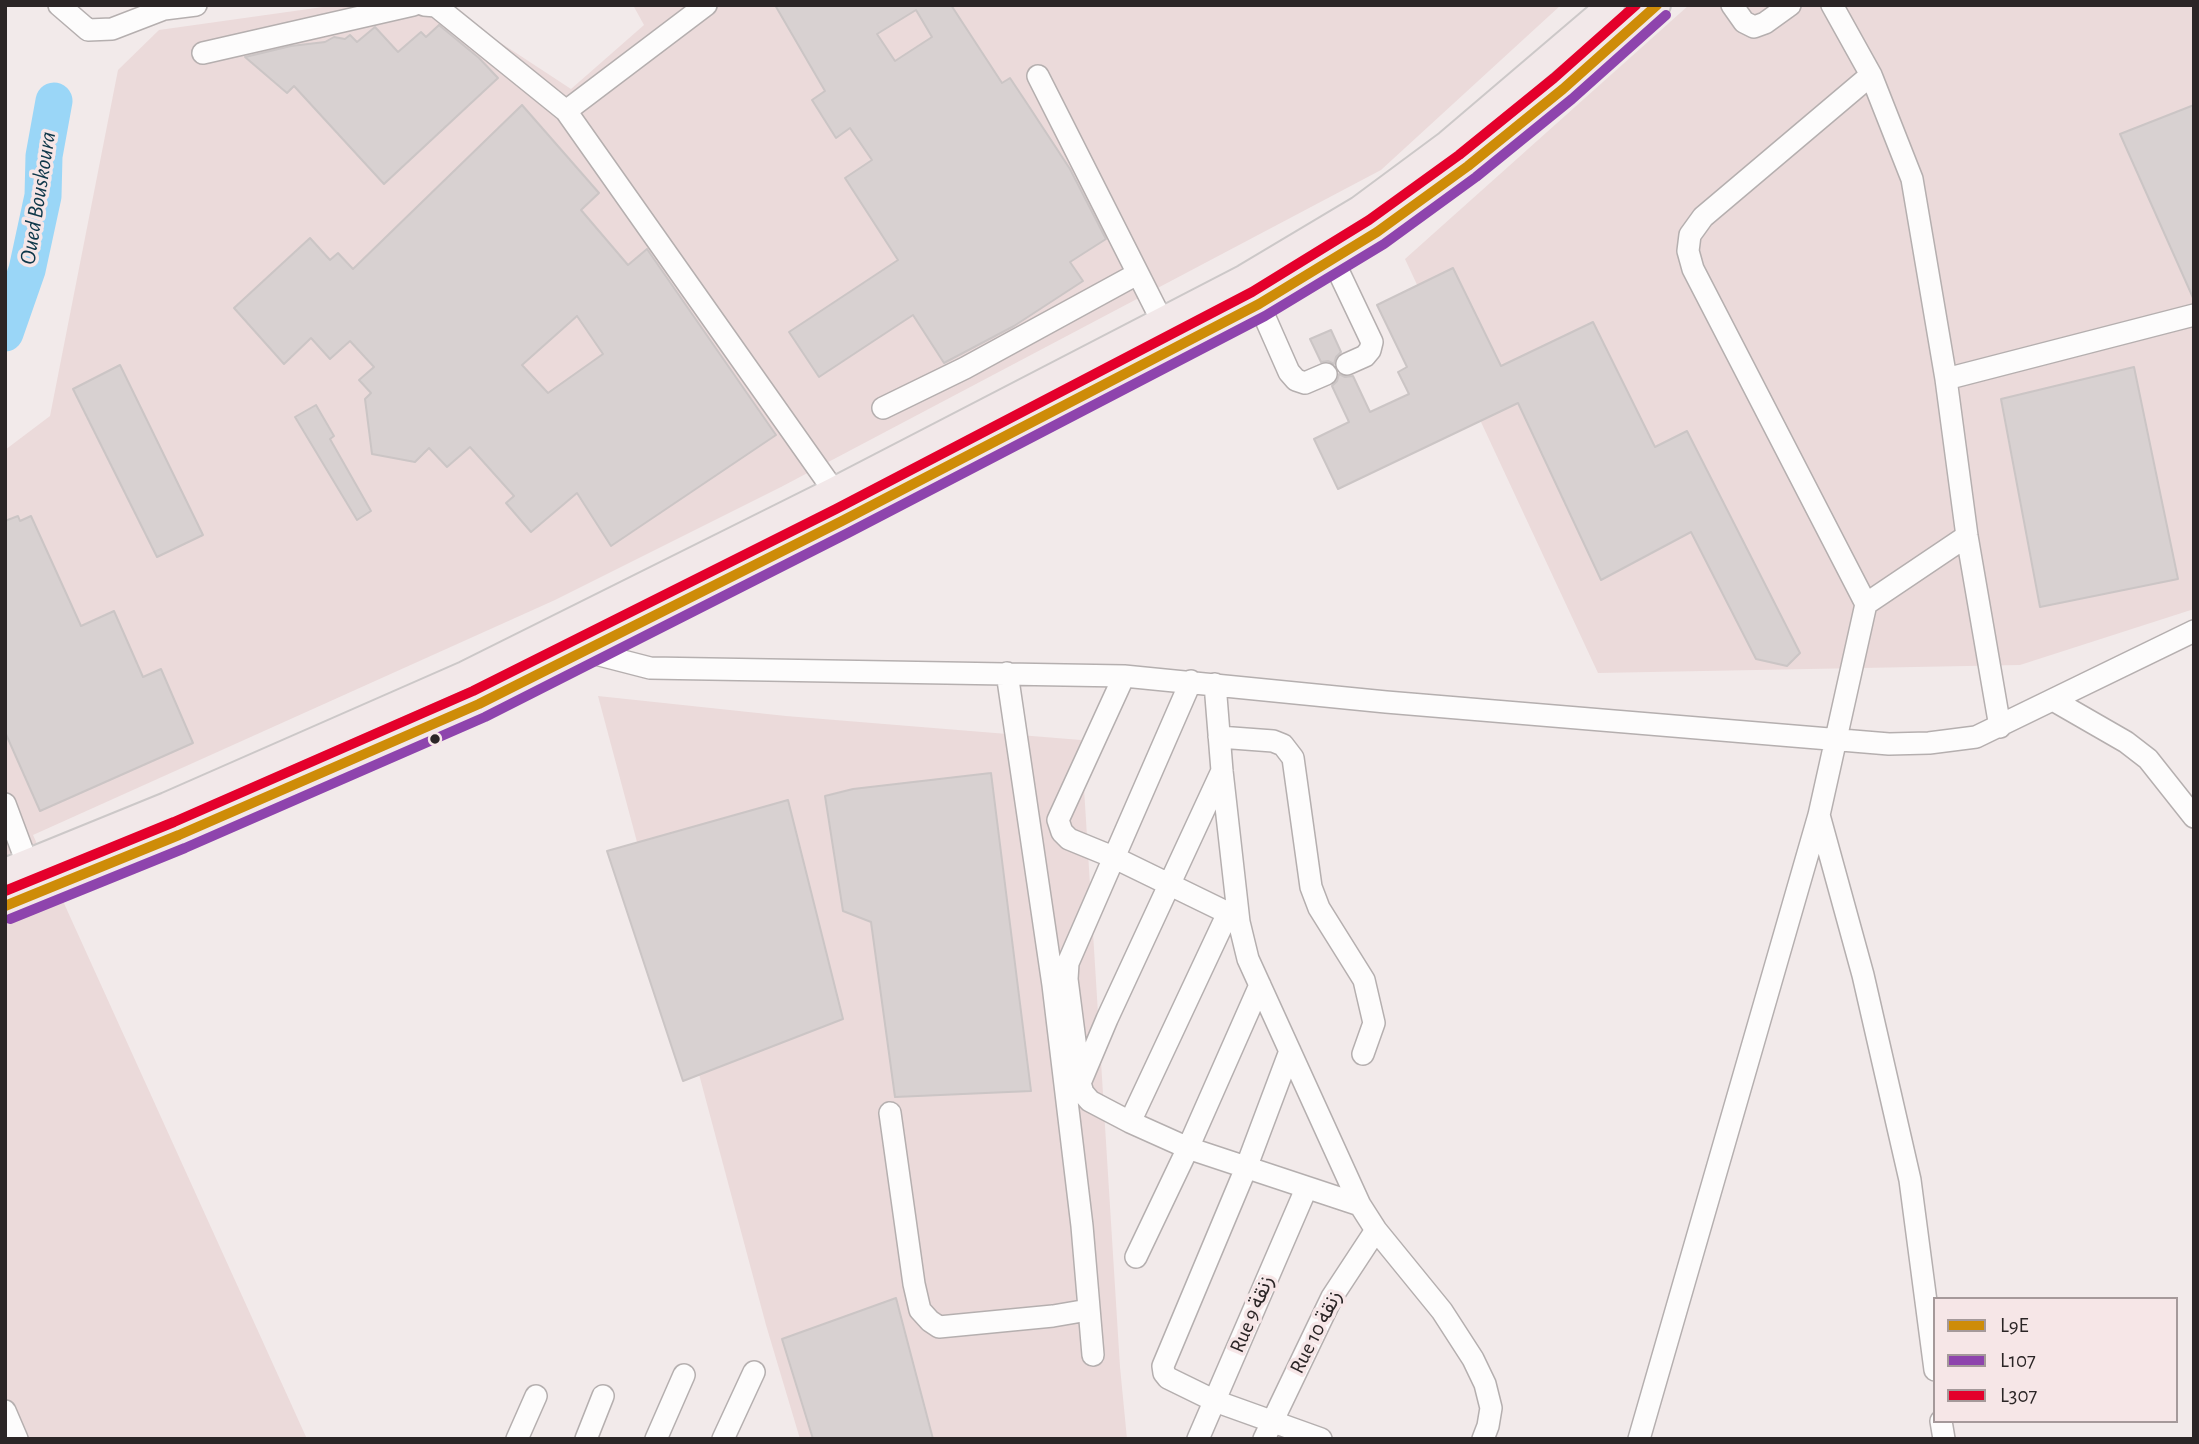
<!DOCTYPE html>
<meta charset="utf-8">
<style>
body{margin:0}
#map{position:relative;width:2199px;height:1444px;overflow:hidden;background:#f2eaea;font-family:"Alegreya Sans",sans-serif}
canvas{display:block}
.frame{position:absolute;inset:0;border:7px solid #2b2526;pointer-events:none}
.legend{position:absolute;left:1933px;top:1297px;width:245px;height:126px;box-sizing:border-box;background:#f6e6e7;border:2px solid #a5999a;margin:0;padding:9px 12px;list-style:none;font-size:21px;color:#2b2526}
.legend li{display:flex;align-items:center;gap:14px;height:35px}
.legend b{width:35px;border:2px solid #a5999a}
</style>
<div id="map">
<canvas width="2199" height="1444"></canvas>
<div class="frame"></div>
<ul class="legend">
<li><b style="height:9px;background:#ce8c08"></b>L9E</li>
<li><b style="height:9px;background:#8e44ad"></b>L107</li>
<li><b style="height:9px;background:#e4002b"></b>L307</li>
</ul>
</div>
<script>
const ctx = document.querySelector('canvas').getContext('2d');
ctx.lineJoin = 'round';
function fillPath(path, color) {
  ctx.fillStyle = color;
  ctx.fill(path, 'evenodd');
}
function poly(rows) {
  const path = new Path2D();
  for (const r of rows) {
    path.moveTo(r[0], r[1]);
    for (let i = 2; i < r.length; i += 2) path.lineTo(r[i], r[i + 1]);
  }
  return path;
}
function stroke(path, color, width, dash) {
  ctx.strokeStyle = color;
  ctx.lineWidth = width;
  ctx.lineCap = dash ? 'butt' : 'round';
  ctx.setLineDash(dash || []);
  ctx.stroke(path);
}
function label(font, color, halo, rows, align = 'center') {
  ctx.font = font + ' "Alegreya Sans","Noto Sans Arabic",sans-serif';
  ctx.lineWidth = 7;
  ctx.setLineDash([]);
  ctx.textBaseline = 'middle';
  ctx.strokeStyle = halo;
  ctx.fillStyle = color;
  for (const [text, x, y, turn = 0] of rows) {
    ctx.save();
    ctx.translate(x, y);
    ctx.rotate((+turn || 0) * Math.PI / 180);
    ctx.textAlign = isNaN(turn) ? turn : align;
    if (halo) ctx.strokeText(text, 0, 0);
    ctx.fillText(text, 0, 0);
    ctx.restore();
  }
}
fillPath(poly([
 [337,5,443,5,571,89,644,25,633,5,1561,5,1381,170,781,487,555,600,33,835,307,1439,5,1439,5,450,50,416,118,70,159,30],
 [1689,5,2194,5,2194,609,2020,665,1598,673,1405,259],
 [598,696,786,716,1081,740,1120,1367,1127,1439,800,1439,766,1325]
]), '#ebdada');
stroke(poly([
 [5,333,27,270,43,196,44,156,54,101]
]), '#9ad6f7', 37);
const building = poly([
 [775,5,951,5,1002,83,1010,78,1028,105,1070,169,1106,239,1070,262,1083,281,1014,326,944,363,913,315,819,377,789,332,898,260,845,178,872,160,850,128,836,138,812,100,825,91,775,5],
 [916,10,932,37,895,61,877,34,916,10],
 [439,25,479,58,498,78,384,184,294,86,287,93,245,57,291,46,325,42,334,37,345,39,350,35,357,42,375,27,398,52,421,32,426,37,439,25],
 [522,105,599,193,581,210,628,265,647,249,776,435,611,546,577,493,531,532,506,503,514,496,470,447,447,467,429,448,415,462,372,454,365,399,371,393,359,380,374,367,350,341,330,359,311,338,284,364,234,308,310,238,330,260,338,253,353,269,522,105],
 [577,316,603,354,548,393,522,365,577,316],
 [2194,105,2194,300,2120,134,2194,105],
 [1453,268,1501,366,1593,322,1655,447,1687,431,1800,653,1787,666,1756,659,1691,532,1601,580,1518,403,1338,489,1314,439,1349,422,1332,386,1337,381,1339,374,1345,377,1353,376,1370,412,1409,394,1398,372,1407,367,1377,305,1453,268],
 [1331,330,1341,352,1336,357,1334,364,1328,361,1321,362,1310,339,1331,330],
 [120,365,203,535,157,557,73,389,120,365],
 [2134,367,2178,579,2040,607,2001,399,2134,367],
 [316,405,334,436,330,439,371,511,357,520,295,417,316,405],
 [18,516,20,521,31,516,81,626,114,611,143,677,161,669,193,743,40,811,5,732,5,521,18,516],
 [991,773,1031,1091,895,1097,871,922,843,911,825,796,853,789,991,773],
 [788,800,843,1019,683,1081,607,851,788,800],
 [896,1298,933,1439,813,1439,782,1339,896,1298]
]);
fillPath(building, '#d8d1d1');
stroke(building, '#cbc5c5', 2);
const minor = poly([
 [59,5,88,30,112,29,164,9,196,5],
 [424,5,436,6,566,111],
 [706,5,566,111,834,491],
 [1732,5,1744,22,1754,27,1765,23,1790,5],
 [1832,5,1871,75,1912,179,1946,379,1967,536,2000,727],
 [203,53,413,5],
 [1038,76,1162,321],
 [1333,260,1372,342,1370,350,1365,356,1347,364],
 [1259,304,1289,372,1296,380,1305,383,1326,374],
 [1946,379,2194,315],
 [883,408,965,368,1137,274],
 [1866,604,1967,536],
 [553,632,584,651,650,668,1124,676,1386,702,1889,744,1929,743,1976,737,2194,631],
 [1007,673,1053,985,1082,1226,1093,1355],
 [1124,676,1058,820,1062,832,1069,839,1113,857,1228,913,1239,922],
 [1215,684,1222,771,1239,922,1248,959,1360,1205,1376,1230,1442,1311,1473,1359,1485,1384,1491,1408,1488,1426,1483,1439],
 [2053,700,2126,742,2148,759,2194,817],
 [1219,737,1273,741,1283,745,1293,758,1311,887,1319,908,1364,980,1374,1023,1363,1054],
 [1221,773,1107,1019,1080,1083,1083,1093,1090,1101,1130,1122,1188,1148,1360,1205],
 [5,804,27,863],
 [1819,815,1863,975,1910,1180,1935,1370],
 [1290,1051,1246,1168,1163,1366,1164,1373,1168,1378,1215,1401,1321,1439],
 [1080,1080,1067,979,1068,963,1191,681],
 [890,1113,914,1284,920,1310,930,1321,939,1327,1053,1316,1088,1310],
 [1130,1122,1228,913],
 [1136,1257,1188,1148,1260,985],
 [5,1411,17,1439],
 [1941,1421,1944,1439],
 [517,1439,536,1396],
 [586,1439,603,1396],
 [656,1439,684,1375],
 [723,1439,754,1372],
 [1198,1439,1306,1189],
 [1264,1439,1332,1297,1376,1230],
 [1639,1439,1819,815,1866,604,1693,269,1688,251,1690,235,1703,217,1871,75]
]);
const major = poly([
 [5,872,167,806,465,675,834,491,1245,278,1359,210,1448,144,1611,5],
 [5,906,179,835,479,704,842,521,1259,304,1377,232,1468,166,1563,89,1657,5]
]);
stroke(minor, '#b5afaf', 24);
stroke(major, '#ccc8c8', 30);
stroke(minor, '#fdfcfc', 21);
stroke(major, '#f2e8e9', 26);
stroke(poly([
 [5,906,179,835,479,704,842,521,1259,304,1377,232,1468,166,1563,89,1657,5]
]), '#ce8c08', 10);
stroke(poly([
 [10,919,185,848,485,717,848,533,1265,316,1384,244,1476,177,1572,99,1666,15]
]), '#8e44ad', 10);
stroke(poly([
 [5,891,174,822,473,691,836,509,1252,292,1369,220,1459,155,1554,78,1636,5]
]), '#e4002b', 10);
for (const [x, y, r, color] of [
 [435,739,6,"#2b2526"]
]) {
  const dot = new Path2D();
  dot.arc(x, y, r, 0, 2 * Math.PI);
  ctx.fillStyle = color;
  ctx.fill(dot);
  stroke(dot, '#f6e6e7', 2.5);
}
label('21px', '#2b2526', '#f6e6e7', [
 ["Rue 9 زنقة",1252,1314,-67],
 ["Rue 10 زنقة",1316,1332,-63]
]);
label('italic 23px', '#0e3749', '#f6e6e7', [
 ["Oued Bouskoura",38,198,-81]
]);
</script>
